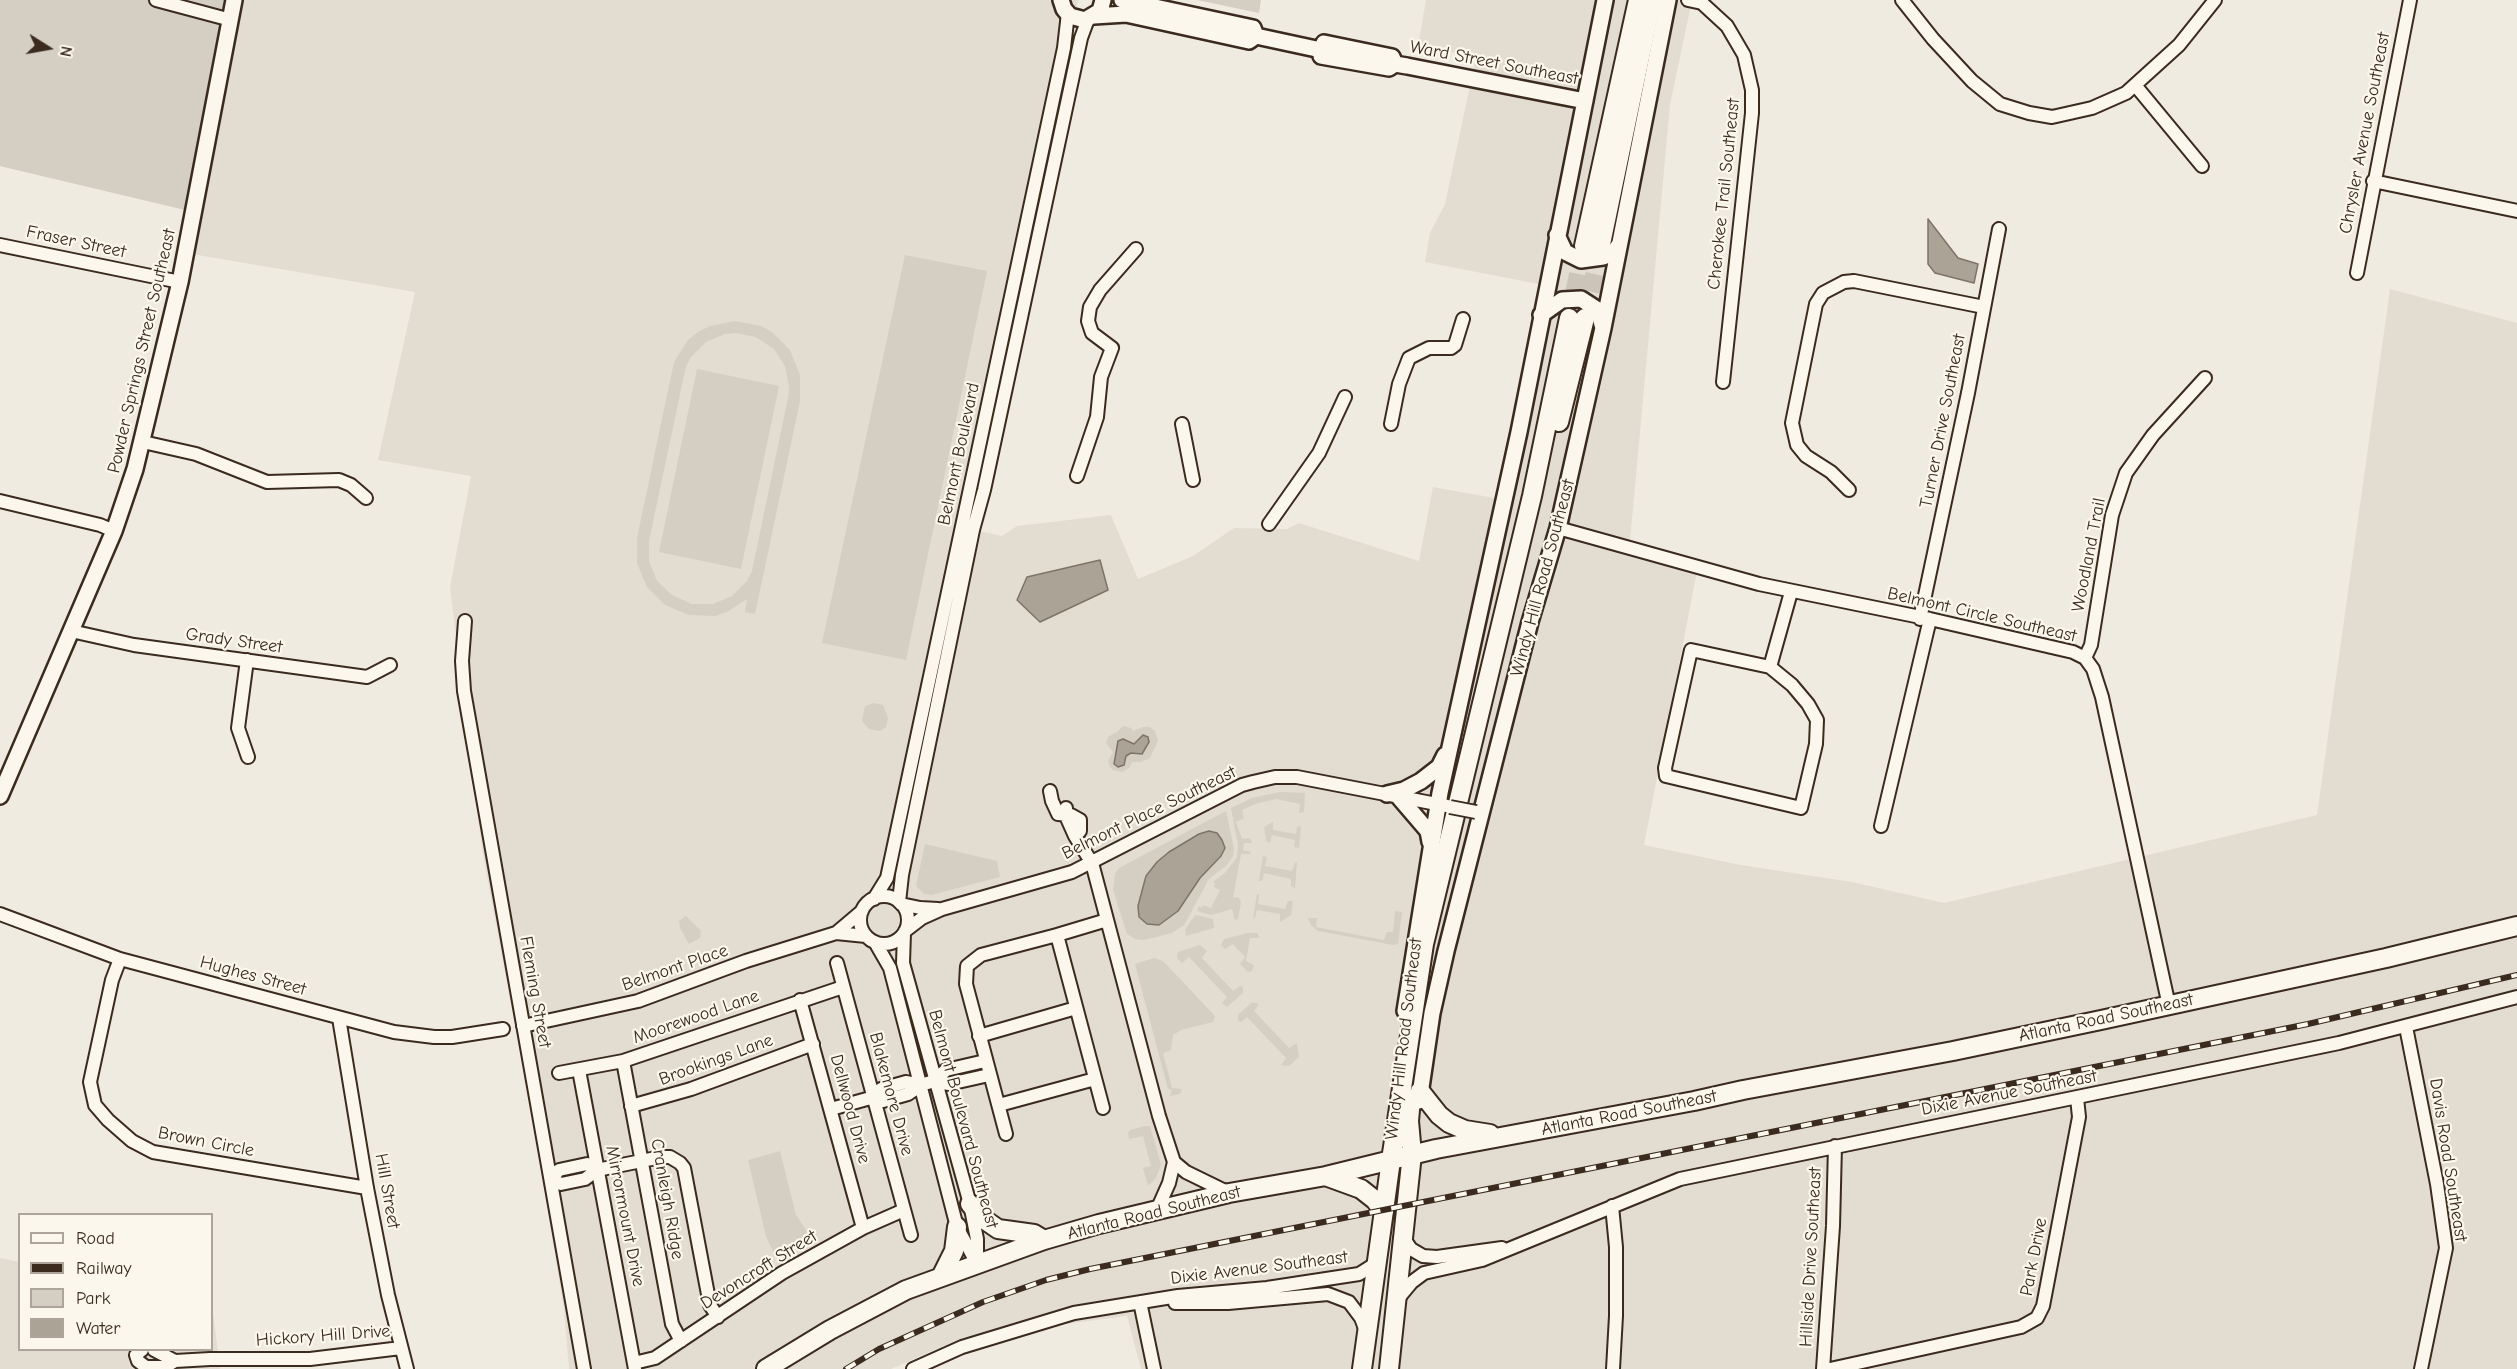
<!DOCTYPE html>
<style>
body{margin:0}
#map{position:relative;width:2517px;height:1369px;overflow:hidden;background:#f0ebe0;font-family:"Comic Neue",sans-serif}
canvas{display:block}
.legend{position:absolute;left:18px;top:1213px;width:195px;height:138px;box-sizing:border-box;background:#fbf7ec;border:2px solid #aea59a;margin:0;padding:8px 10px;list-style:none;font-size:18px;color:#3b2a1e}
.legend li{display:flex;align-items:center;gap:12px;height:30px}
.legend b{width:30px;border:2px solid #aea59a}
.north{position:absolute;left:18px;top:18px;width:60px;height:60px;-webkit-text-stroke:4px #fbf7ec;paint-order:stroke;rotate:101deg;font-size:16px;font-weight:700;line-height:24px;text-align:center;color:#3b2a1e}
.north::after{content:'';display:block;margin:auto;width:21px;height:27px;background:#3b2a1e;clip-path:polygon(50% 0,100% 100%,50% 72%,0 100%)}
</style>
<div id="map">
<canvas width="2517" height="1369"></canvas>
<ul class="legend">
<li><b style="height:8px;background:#fbf7ec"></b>Road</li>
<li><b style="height:8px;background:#3b2a1e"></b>Railway</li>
<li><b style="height:16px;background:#d5cec3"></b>Park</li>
<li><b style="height:16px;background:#aca397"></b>Water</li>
</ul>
<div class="north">N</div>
</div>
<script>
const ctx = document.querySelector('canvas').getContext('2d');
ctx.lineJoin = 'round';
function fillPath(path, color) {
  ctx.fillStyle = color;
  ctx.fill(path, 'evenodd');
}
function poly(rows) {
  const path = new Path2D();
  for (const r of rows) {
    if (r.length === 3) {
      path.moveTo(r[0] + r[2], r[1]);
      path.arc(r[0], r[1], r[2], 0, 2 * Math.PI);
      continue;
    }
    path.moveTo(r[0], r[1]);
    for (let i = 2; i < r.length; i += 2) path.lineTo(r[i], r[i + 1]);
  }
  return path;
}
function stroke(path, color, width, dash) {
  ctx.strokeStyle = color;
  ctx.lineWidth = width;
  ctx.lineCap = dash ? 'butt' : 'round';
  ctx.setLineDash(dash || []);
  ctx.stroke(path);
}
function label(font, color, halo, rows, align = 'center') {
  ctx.font = font + ' "Comic Neue",sans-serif';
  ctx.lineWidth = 4.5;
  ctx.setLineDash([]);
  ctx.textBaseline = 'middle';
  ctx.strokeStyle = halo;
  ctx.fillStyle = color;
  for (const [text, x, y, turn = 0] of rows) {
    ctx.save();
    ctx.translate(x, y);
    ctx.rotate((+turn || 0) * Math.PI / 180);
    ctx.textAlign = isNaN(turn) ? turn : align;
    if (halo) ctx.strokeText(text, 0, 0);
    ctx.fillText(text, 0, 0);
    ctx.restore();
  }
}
fillPath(poly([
 [0,0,1078,0,966,528,1002,536,1017,526,1111,515,1138,579,1193,556,1234,528,1287,529,1299,523,1419,561,1433,487,1511,501,1554,287,1425,262,1430,233,1445,204,1476,57,1418,46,1426,0,1692,0,1670,105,1630,541,1699,561,1644,845,1741,865,1852,882,1944,903,2317,815,2390,289,2517,323,2517,1369,1141,1369,1127,1316,964,1337,891,1369,569,1369,564,1309,534,1127,482,849,450,587,471,476,378,460,415,292,186,253,193,212,0,166],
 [0,1258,19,1262,20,1350,212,1350,212,1303,220,1369,0,1369]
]), '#e2dcd1');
fillPath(poly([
 [0,0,232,0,194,212,0,166],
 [1197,0,1261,0,1259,13],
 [905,255,987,271,906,660,822,643],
 [735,321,761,326,772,332,790,350,800,375,800,401,755,614,745,612,747,599,727,612,715,616,689,615,665,605,647,587,637,563,637,538,674,362,688,340,698,332,710,326],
 [736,333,756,337,774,349,785,366,789,387,788,398,752,571,747,581,732,596,713,604,692,604,672,595,657,581,649,561,649,541,686,366,691,357,706,342,725,334],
 [697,369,779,386,741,569,659,552],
 [874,703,883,705,888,718,886,727,880,731,869,729,862,721,865,706],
 [1123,726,1131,728,1133,731,1143,727,1150,727,1155,731,1158,741,1150,758,1141,762,1132,762,1129,768,1122,772,1113,770,1110,767,1108,761,1113,752,1106,743,1108,737,1117,732],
 [1280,792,1305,793,1304,812,1299,813,1300,804,1276,799,1255,804,1242,810,1244,818,1236,822,1242,839,1250,838,1252,843,1244,843,1243,850,1251,852,1250,854,1241,854,1233,897,1239,898,1241,902,1238,919,1235,920,1232,909,1211,915,1197,911,1199,906,1202,908,1203,905,1211,908,1220,890,1214,887,1215,884,1213,882,1226,872,1237,857,1238,845,1231,808,1252,798],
 [1226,811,1234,849,1233,856,1227,865,1209,879,1184,925,1172,933,1144,940,1135,939,1127,934,1113,890,1115,874,1119,868],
 [1273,822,1273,830,1296,834,1297,827,1301,826,1299,848,1294,847,1295,840,1272,835,1270,843,1266,841,1264,827],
 [925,844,997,861,1000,877,931,895,924,894,916,886],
 [1263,856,1267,857,1265,866,1292,871,1295,863,1297,862,1295,888,1291,886,1291,879,1264,873,1262,881,1259,881],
 [1257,894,1259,895,1258,904,1285,909,1288,901,1293,901,1291,915,1280,922,1280,914,1257,910,1255,918,1253,919],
 [1395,911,1402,912,1398,944,1393,945,1318,931,1311,925,1308,918,1317,918,1316,927,1384,940,1387,932,1393,932],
 [1195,915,1213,919,1214,928,1186,936,1185,930],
 [686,916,701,931,700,938,689,944,680,928,679,921],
 [1248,933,1257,933,1260,938,1250,938,1246,961,1254,965,1252,971,1248,972,1240,964,1245,957,1233,944,1225,949,1221,945,1224,939],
 [1200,945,1207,951,1202,958,1233,991,1240,986,1243,987,1243,993,1227,1007,1222,1003,1227,997,1189,957,1182,963,1177,958,1178,952],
 [1154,958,1163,961,1215,1016,1213,1022,1181,1030,1173,1035,1171,1050,1163,1053,1172,1088,1182,1089,1180,1094,1170,1096,1172,1090,1168,1089,1135,964],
 [1252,1002,1259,1004,1254,1011,1289,1048,1297,1043,1299,1057,1289,1066,1281,1065,1286,1058,1247,1017,1241,1022,1238,1021,1238,1015],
 [1145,1126,1150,1126,1161,1165,1156,1178,1148,1186,1143,1168,1151,1166,1143,1136,1129,1139,1128,1133,1130,1130],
 [780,1151,796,1215,810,1236,775,1256,766,1236,748,1160]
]), '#d5cec3');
const water = poly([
 [1928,219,1958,258,1978,264,1974,283,1935,273,1928,264,1928,219],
 [1100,560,1108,590,1040,622,1017,600,1027,577,1100,560],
 [1143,735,1148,737,1149,742,1142,754,1131,753,1126,756,1124,765,1118,767,1114,764,1118,741,1123,739,1134,744,1143,735],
 [1209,831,1217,833,1222,840,1225,848,1221,856,1200,878,1178,911,1159,925,1147,924,1139,917,1138,906,1146,876,1157,862,1169,852,1199,834,1209,831]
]);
fillPath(water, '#aca397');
stroke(water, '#7f7367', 1.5);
stroke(poly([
 [1569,318,1584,246],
 [1585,318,1600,249]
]), '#ccc4b9', 18, [18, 9]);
const minor = poly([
 [156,0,231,20],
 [1688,0,1702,3,1727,26,1744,55,1752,90,1752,113,1723,382],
 [1902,0,1933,39,1972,81,2000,104,2029,113,2052,117,2092,108,2126,93,2179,45,2215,0],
 [2135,85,2202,166],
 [2373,181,2517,211],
 [0,245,180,282],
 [2357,273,2410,0],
 [1182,424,1193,480],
 [1391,424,1399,384,1409,358,1429,348,1451,348,1455,345,1463,319],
 [143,442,196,454,267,482,339,480,351,485,366,498],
 [1077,476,1097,417,1101,377,1112,348,1092,333,1088,321,1090,307,1100,290,1136,249],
 [1849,490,1831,472,1806,456,1797,445,1792,423,1816,304,1823,293,1844,282,1854,281,1984,307],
 [0,501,100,525,114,531],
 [1269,524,1319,453,1345,397],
 [1558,528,1759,584,1930,619,2073,652,2085,658,2093,669,2102,697,2169,1006],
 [1920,619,1968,393,1999,229],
 [465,621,462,661,464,691,584,1369],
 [71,631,134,645,367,677,390,665],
 [1691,650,1770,667,1792,685,1808,704,1817,720,1816,744,1801,808,1666,776,1665,768,1691,650],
 [2085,658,2091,645,2112,515,2126,473,2153,435,2205,378],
 [247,660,238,728,248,757],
 [1770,667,1791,592],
 [1050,791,1052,801,1058,814,1071,815,1080,820,1080,831,1075,836],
 [1066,808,1066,816,1075,836,1092,863,1159,1116,1174,1162,1169,1183,1157,1210],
 [1881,826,1930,619],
 [884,920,24],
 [874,899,887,878,1064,48,1068,13],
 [899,902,902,875,973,530,984,490,1081,38,1088,19],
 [901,904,920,908,938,909],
 [0,914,120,959,394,1032,434,1037,452,1037,503,1029],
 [905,931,922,918,942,909,1072,872,1242,785,1253,782,1275,777,1297,777,1447,806],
 [836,933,862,911],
 [904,933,903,963,970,1204,977,1239,977,1264],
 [1057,935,1107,920],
 [875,942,890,968,957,1227,976,1262],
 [120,959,112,980,90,1082,95,1105,108,1120,132,1141,153,1152,367,1188],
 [837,963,911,1235],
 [800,1000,863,1228],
 [339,1018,367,1188,388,1295,407,1369],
 [523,1026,638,1001,746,961,836,933,866,936],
 [2406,1027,2437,1184,2446,1248,2421,1369],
 [979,1036,1076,1008],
 [623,1061,672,1324,681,1341],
 [579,1070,635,1369],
 [559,1073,623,1061,843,987],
 [934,1081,946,1070,985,1061],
 [874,1097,883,1101,908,1094,921,1085,934,1081,949,1084,989,1075],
 [999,1105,1095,1079],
 [631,1106,691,1089,813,1044],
 [831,1109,874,1097,881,1089,906,1082,921,1085],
 [1006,1134,966,984,967,966,981,955,1057,935,1103,1108],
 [1174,1162,1186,1172,1229,1193],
 [597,1170,587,1164,559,1170,551,1179,561,1184,585,1179,597,1170,661,1157,670,1157,680,1163,684,1168,710,1305,718,1317],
 [1612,1206,1616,1247,1616,1316,1613,1369],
 [1403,1237,1411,1249,1423,1256,1437,1257,1502,1248],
 [1397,1300,1412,1282,1424,1273,1482,1260,1680,1179,2339,1043,2517,997],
 [1140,1302,1154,1369],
 [1175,1303,1228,1303,1328,1294,1349,1302,1361,1318,1366,1331],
 [142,1350,136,1355,138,1361,146,1367,165,1367,175,1361,154,1350],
 [175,1361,210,1359,310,1359,401,1348],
 [634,1363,655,1358,782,1273,863,1228,904,1210],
 [913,1369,962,1347,1074,1313,1178,1296,1267,1288,1359,1274,1378,1262],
 [1823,1369,1833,1226,1835,1146],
 [1830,1369,2021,1327,2037,1318,2043,1306,2079,1117,2077,1098]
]);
const tertiary = poly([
 [1061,0,1064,9,1070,16,1085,20,1100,11,1103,0],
 [1122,0,1253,28,1256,36],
 [1094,16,1126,14,1249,41,1256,36,1321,50],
 [1321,50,1324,43,1392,57,1395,64,1407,66,1585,101],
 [1321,50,1321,56,1389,68,1395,64],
 [1557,235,1565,252,1581,260,1603,257,1613,253,1619,245],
 [1541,315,1562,300,1581,299,1598,310,1603,328],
 [1387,794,1404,790,1421,781,1439,767,1445,755],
 [0,796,114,531,135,469,180,282,234,0],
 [1398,796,1428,831,1430,842],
 [1405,1011,1440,793,1519,432,1605,0],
 [1419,1101,1432,1013,1446,951,1530,622,1558,528,1603,328,1668,0]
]);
const secondary = poly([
 [1584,246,1638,0],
 [1600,249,1652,0],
 [1559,422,1585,318],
 [1420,1091,1439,1115,1449,1123,1465,1130,1490,1134],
 [1328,1177,1361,1189,1375,1200,1384,1212],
 [970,1204,982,1218,998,1229,1034,1234,1044,1240],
 [941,1277,954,1251,957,1227],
 [766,1369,830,1330,906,1290,1044,1240,1099,1224,1229,1193,1326,1176,1436,1149,1694,1101,1743,1090,1953,1051,2101,1020,2386,958,2517,926],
 [1362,1369,1391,1160,1424,944,1532,496,1569,318],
 [1389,1369,1412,1154,1409,1121,1411,1099]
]);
stroke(minor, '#3b2a1e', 16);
stroke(tertiary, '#3b2a1e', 20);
stroke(secondary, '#3b2a1e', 22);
stroke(minor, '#fbf7ec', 12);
stroke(tertiary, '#fbf7ec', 15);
stroke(secondary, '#fbf7ec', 18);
const rail = poly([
 [846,1369,879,1349,983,1302,1046,1280,1090,1269,2308,1024,2517,975]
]);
stroke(rail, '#3b2a1e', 6);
stroke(rail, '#fbf7ec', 4, [11]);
const minorBridge = poly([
 [1450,807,1476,812]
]);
stroke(minorBridge, '#3b2a1e', 16, []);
stroke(minorBridge, '#fbf7ec', 12);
label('18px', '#3b2a1e', '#fbf7ec', [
 ["Ward Street Southeast",1494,63,11],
 ["Chrysler Avenue Southeast",2365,133,-79],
 ["Cherokee Trail Southeast",1724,194,-84],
 ["Fraser Street",76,242,12],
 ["Powder Springs Street Southeast",142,351,-77],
 ["Turner Drive Southeast",1943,421,-79],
 ["Belmont Boulevard",959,454,-78],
 ["Woodland Trail",2089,555,-79],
 ["Windy Hill Road Southeast",1543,578,-75],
 ["Belmont Circle Southeast",1982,615,13],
 ["Grady Street",234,641,8],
 ["Belmont Place Southeast",1149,813,-26],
 ["Belmont Place",675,968,-19],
 ["Hughes Street",253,976,15],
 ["Fleming Street",535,992,80],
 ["Moorewood Lane",696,1017,-19],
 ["Atlanta Road Southeast",2106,1018,-12],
 ["Windy Hill Road Southeast",1404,1039,-83],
 ["Brookings Lane",716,1060,-20],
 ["Dixie Avenue Southeast",2009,1093,-11],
 ["Blakemore Drive",891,1094,75],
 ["Dellwood Drive",850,1109,75],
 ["Atlanta Road Southeast",1629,1113,-11],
 ["Belmont Boulevard Southeast",963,1119,75],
 ["Brown Circle",206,1142,11],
 ["Davis Road Southeast",2448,1160,81],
 ["Hill Street",387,1191,80],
 ["Cranleigh Ridge",667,1199,80],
 ["Atlanta Road Southeast",1154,1213,-14],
 ["Mirrormount Drive",625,1216,79],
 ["Hillside Drive Southeast",1811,1257,-87],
 ["Park Drive",2034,1257,-79],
 ["Dixie Avenue Southeast",1259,1268,-7],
 ["Devoncroft Street",759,1270,-32],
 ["Hickory Hill Drive",323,1336,-4]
]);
</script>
